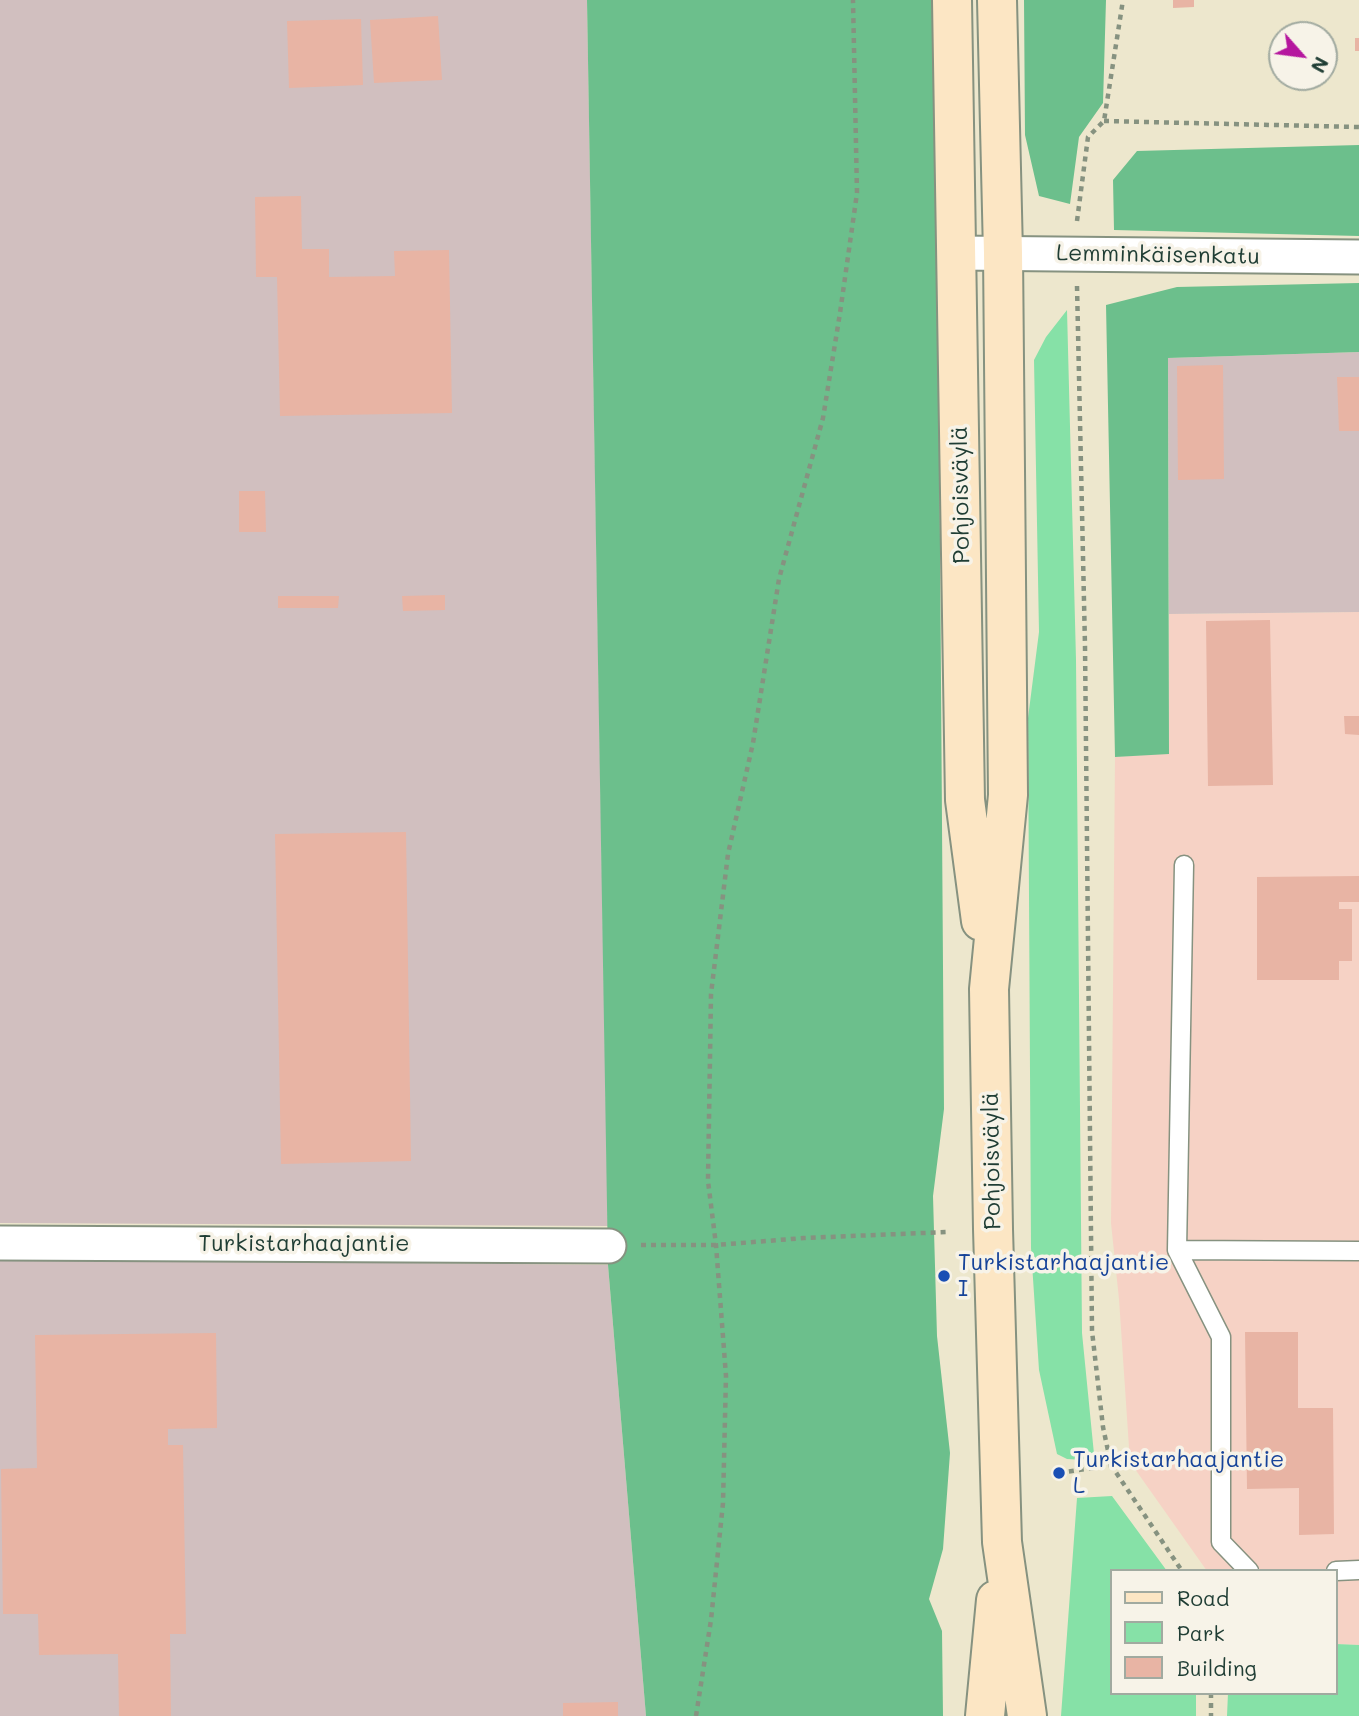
<!DOCTYPE html>
<meta charset="utf-8">
<style>
body{margin:0}
#map{position:relative;width:1359px;height:1716px;overflow:hidden;background:#ede7cd;font-family:Mali,sans-serif}
canvas{display:block}
.legend{position:absolute;left:1110px;top:1569px;width:228px;height:126px;box-sizing:border-box;background:#f7f3e8;border:2px solid #a1aaa0;margin:0;padding:9px 12px;list-style:none;font-size:21px;color:#1f3d34}
.legend li{display:flex;align-items:center;gap:14px;height:35px}
.legend b{width:35px;border:2px solid #a1aaa0}
.north{position:absolute;left:1268px;top:21px;width:70px;height:70px;box-sizing:border-box;background:#f7f3e8;border:2px solid #a1aaa0;border-radius:50%;rotate:118deg;font-size:19px;font-weight:700;line-height:28px;text-align:center;color:#1f3d34}
.north::after{content:'';display:block;margin:auto;width:24px;height:32px;background:#b5179e;clip-path:polygon(50% 0,100% 100%,50% 72%,0 100%)}
</style>
<div id="map">
<canvas width="1359" height="1716"></canvas>
<ul class="legend">
<li><b style="height:9px;background:#fce6c4"></b>Road</li>
<li><b style="height:19px;background:#86e1a7"></b>Park</li>
<li><b style="height:19px;background:#e8b4a4"></b>Building</li>
</ul>
<div class="north">N</div>
</div>
<script>
const ctx = document.querySelector('canvas').getContext('2d');
ctx.lineJoin = 'round';
function fillPath(path, color) {
  ctx.fillStyle = color;
  ctx.fill(path, 'evenodd');
}
function poly(rows) {
  const path = new Path2D();
  for (const r of rows) {
    path.moveTo(r[0], r[1]);
    for (let i = 2; i < r.length; i += 2) path.lineTo(r[i], r[i + 1]);
  }
  return path;
}
function stroke(path, color, width, dash) {
  ctx.strokeStyle = color;
  ctx.lineWidth = width;
  ctx.lineCap = dash ? 'butt' : 'round';
  ctx.setLineDash(dash || []);
  ctx.stroke(path);
}
function label(font, color, halo, rows, align = 'center') {
  ctx.font = font + ' Mali,sans-serif';
  ctx.lineWidth = 7;
  ctx.setLineDash([]);
  ctx.textBaseline = 'middle';
  ctx.strokeStyle = halo;
  ctx.fillStyle = color;
  for (const [text, x, y, turn = 0] of rows) {
    ctx.save();
    ctx.translate(x, y);
    ctx.rotate((+turn || 0) * Math.PI / 180);
    ctx.textAlign = isNaN(turn) ? turn : align;
    if (halo) ctx.strokeText(text, 0, 0);
    ctx.fillText(text, 0, 0);
    ctx.restore();
  }
}
fillPath(poly([
 [1359,612,1359,1645,1336,1644,1336,1571,1207,1571,1130,1462,1119,1299,1111,1223,1115,757,1169,753,1169,614]
]), '#f6d2c5');
fillPath(poly([
 [0,0,587,0,608,1226,0,1223],
 [1359,352,1359,612,1169,614,1168,358],
 [0,1259,608,1265,646,1716,0,1716]
]), '#d1bfbf');
fillPath(poly([
 [1067,310,1076,660,1082,1333,1094,1454,1082,1460,1067,1459,1057,1454,1039,1370,1031,1248,1028,718,1039,632,1034,360,1046,337],
 [1112,1496,1167,1571,1112,1571,1112,1693,1196,1693,1196,1716,1061,1716,1077,1498],
 [1336,1644,1359,1645,1359,1716,1227,1716,1228,1693,1336,1693]
]), '#86e1a7');
fillPath(poly([
 [587,0,933,0,938,252,944,1109,933,1196,937,1336,950,1453,943,1549,929,1599,942,1631,943,1716,646,1716,608,1265],
 [1024,0,1106,0,1103,103,1079,137,1070,204,1039,196,1025,135],
 [1359,145,1359,236,1114,230,1113,180,1137,151],
 [1359,283,1359,352,1168,358,1169,754,1115,757,1106,305,1177,287]
]), '#6cbf8c');
fillPath(poly([
 [1173,0,1194,0,1194,7,1173,8],
 [438,16,442,80,374,83,370,20],
 [361,19,363,85,289,88,287,21],
 [1355,38,1359,38,1359,51,1355,51],
 [301,196,302,249,329,249,329,277,395,276,394,251,449,250,452,413,280,416,277,277,256,277,255,197],
 [1223,365,1224,479,1178,480,1177,366],
 [1337,377,1359,377,1359,431,1339,431],
 [239,491,265,491,266,532,239,532],
 [445,595,445,610,403,611,402,596],
 [278,596,339,596,338,608,278,608],
 [1270,620,1273,785,1208,786,1206,621],
 [1344,716,1359,716,1359,735,1345,734],
 [406,832,411,1161,281,1164,275,834],
 [1359,876,1359,902,1339,902,1339,909,1352,909,1352,961,1339,961,1339,980,1257,980,1257,877],
 [1245,1332,1298,1332,1298,1408,1333,1408,1334,1534,1299,1535,1299,1488,1247,1489],
 [216,1333,217,1428,168,1429,168,1445,183,1445,186,1634,170,1634,171,1716,119,1716,118,1654,39,1655,38,1614,3,1614,1,1469,37,1468,35,1335],
 [618,1702,618,1716,563,1716,563,1703]
]), '#e8b4a4');
const lane = poly([
 [1184,865,1177,1250,1359,1251],
 [1177,1250,1221,1337,1221,1542,1249,1571],
 [1336,1571,1359,1570]
]);
const street = poly([
 [957,253,1359,257],
 [0,1243,609,1246]
]);
const secondary = poly([
 [952,0,965,800,981,921],
 [997,0,1003,253,1008,795,989,989,993,1229,1002,1542,1027,1716],
 [985,1716,996,1600]
]);
stroke(lane, '#869280', 21);
stroke(street, '#869280', 37);
stroke(secondary, '#869280', 42);
stroke(poly([
 [1104,121,1359,127],
 [1077,221,1088,137,1104,121,1123,0],
 [1077,286,1085,646,1092,1331,1103,1427,1111,1465,1182,1571],
 [641,1245,716,1245,804,1238,947,1232],
 [1059,1473,1111,1465],
 [1211,1693,1211,1716],
 [696,1716,711,1620,723,1503,726,1376,716,1245,708,1181,711,994,728,854,753,743,779,579,823,418,840,313,857,193,853,0]
]), '#869280', 4.5, [5, 5]);
stroke(lane, '#fff', 18);
stroke(street, '#fff', 33);
stroke(secondary, '#fce6c4', 38);
for (const [x, y, r, color] of [
 [944,1276,7,"#1a4fb4"],
 [1059,1473,7,"#1a4fb4"]
]) {
  const dot = new Path2D();
  dot.arc(x, y, r, 0, 2 * Math.PI);
  ctx.fillStyle = color;
  ctx.fill(dot);
  stroke(dot, '#f7f3e8', 2.5);
}
label('23px', '#1f3d34', '#f7f3e8', [
 ["Lemminkäisenkatu",1158,255,1],
 ["Pohjoisväylä",961,495,-91],
 ["Pohjoisväylä",992,1161,-91],
 ["Turkistarhaajantie",304,1244]
]);
label('23px', '#164399', '#f7f3e8', [
 ["Turkistarhaajantie",958,1263],
 ["I",958,1289],
 ["Turkistarhaajantie",1073,1460],
 ["L",1073,1486]
], 'left');
</script>
